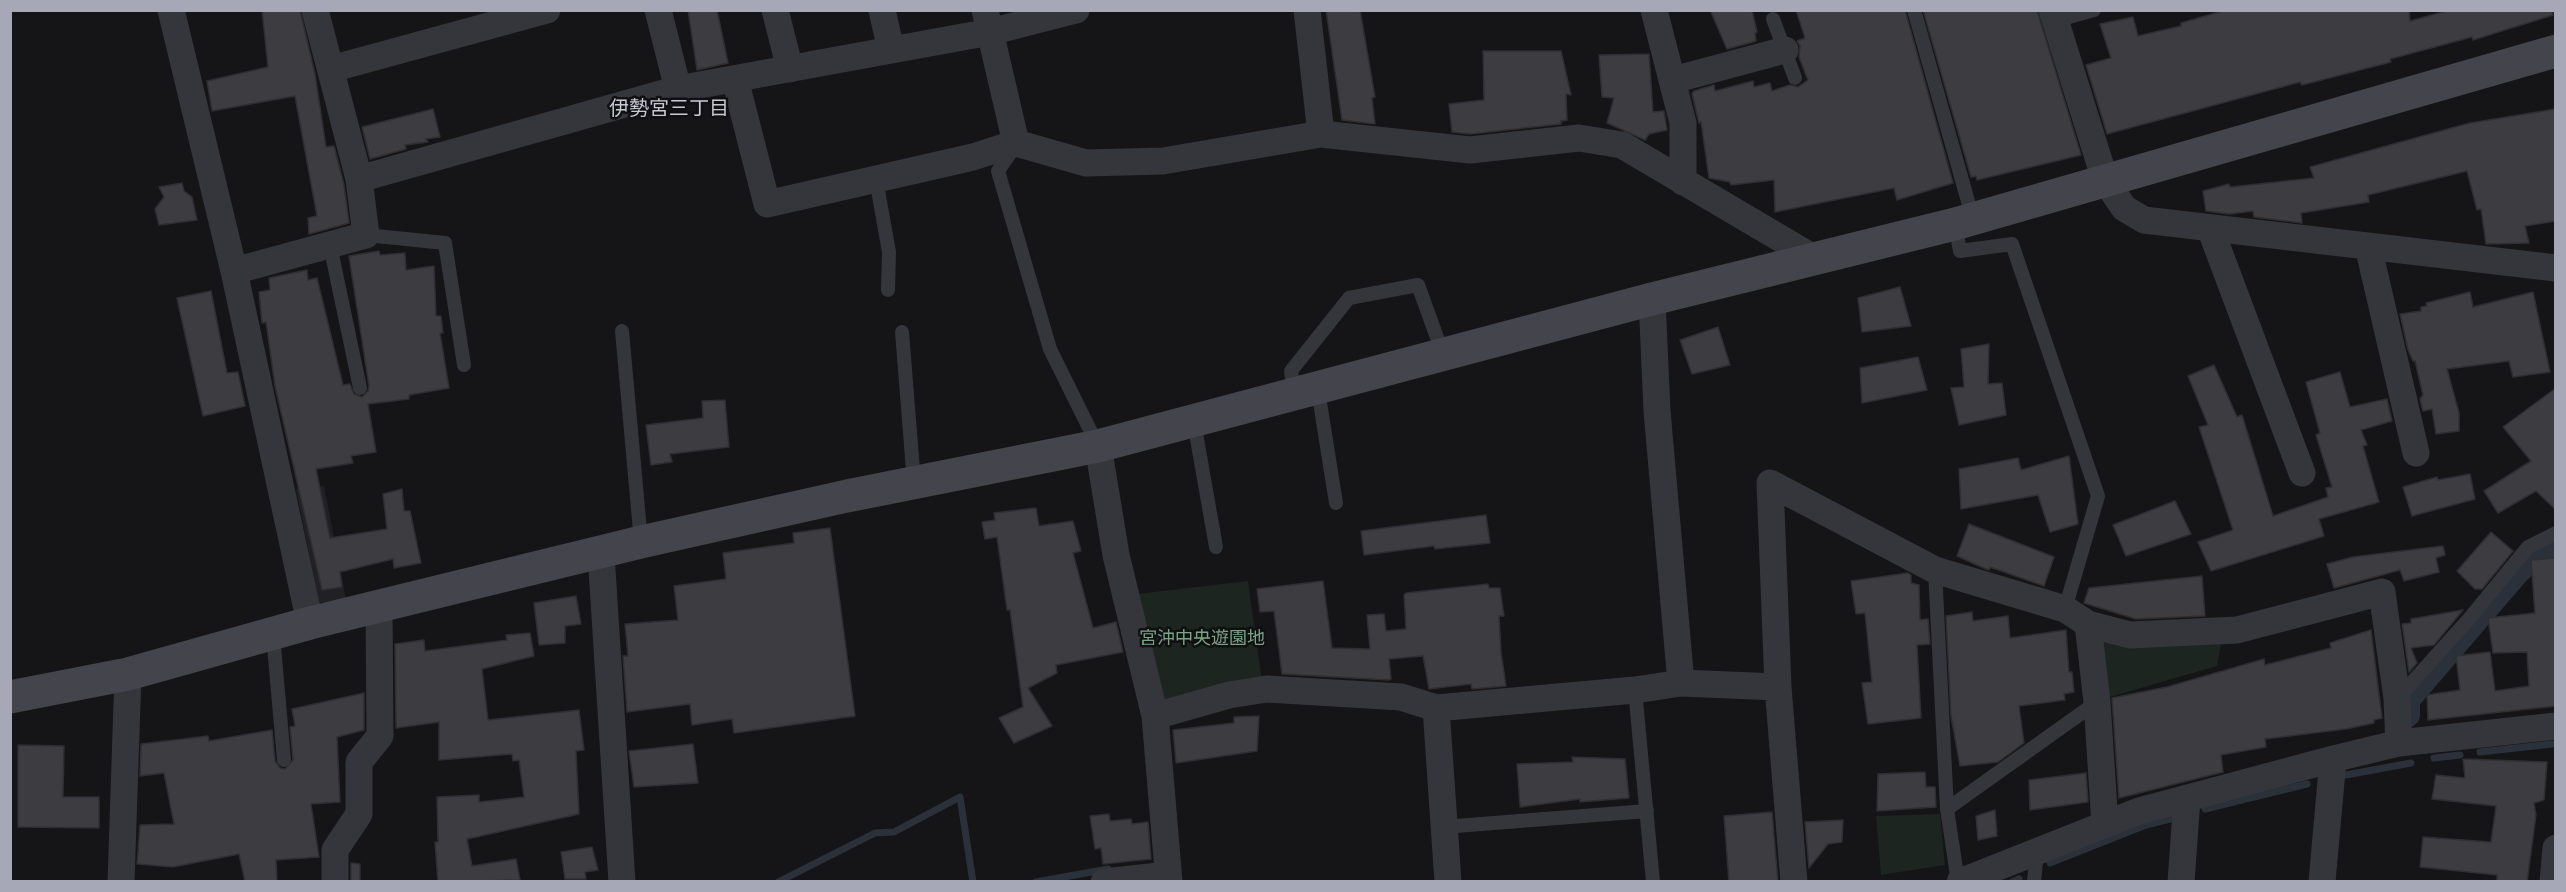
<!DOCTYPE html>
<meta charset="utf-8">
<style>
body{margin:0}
#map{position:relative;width:2566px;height:892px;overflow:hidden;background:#151417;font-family:"Noto Sans",sans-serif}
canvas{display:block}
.frame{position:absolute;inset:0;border:12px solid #a6a8b7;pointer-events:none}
</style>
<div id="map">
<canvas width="2566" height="892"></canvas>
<div class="frame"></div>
</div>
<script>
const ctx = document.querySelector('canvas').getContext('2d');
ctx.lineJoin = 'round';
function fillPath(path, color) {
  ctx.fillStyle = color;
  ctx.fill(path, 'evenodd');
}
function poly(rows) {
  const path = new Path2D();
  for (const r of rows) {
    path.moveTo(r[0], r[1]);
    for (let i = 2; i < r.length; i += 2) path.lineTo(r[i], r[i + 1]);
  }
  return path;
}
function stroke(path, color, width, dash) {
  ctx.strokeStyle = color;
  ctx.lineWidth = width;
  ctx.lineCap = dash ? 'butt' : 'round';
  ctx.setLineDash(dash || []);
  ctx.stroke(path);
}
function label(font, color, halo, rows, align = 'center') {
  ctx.font = font + ' "Noto Sans","Noto Sans JP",sans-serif';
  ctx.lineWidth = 5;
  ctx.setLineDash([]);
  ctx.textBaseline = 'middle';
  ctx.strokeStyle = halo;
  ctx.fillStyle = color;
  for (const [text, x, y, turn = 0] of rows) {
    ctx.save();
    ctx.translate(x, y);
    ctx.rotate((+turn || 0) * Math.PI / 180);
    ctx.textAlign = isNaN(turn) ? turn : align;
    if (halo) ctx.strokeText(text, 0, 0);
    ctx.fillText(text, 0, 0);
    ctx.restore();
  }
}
fillPath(poly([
 [324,486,346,599,319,603,296,489]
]), '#212024');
fillPath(poly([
 [1248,581,1262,681,1164,704,1137,594],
 [2108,641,2221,644,2217,666,2103,699,2097,646],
 [1940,814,1945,865,1881,875,1876,816]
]), '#1c251f');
stroke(poly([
 [2480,752,2552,744],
 [2434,758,2460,755],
 [2346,775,2411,763],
 [2205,809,2307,784],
 [2050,863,2146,825,2170,819],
 [778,882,875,833,894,832,960,797,973,882],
 [1036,882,1108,869],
 [2012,882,2019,879]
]), '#2a313b', 7);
stroke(poly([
 [2408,715,2408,700,2519,571,2536,557,2556,548]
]), '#2a313b', 24);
const building = poly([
 [262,10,300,10,315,74,326,147,334,146,344,185,349,223,309,234,308,218,317,216,295,96,212,111,207,81,268,67,262,10],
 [688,10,717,10,728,63,697,70,688,10],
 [1326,10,1360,10,1375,97,1372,98,1375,124,1342,120,1326,10],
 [1710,10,1752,10,1757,32,1755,33,1756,41,1727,49,1710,10],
 [1796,10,1905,10,1953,183,1897,200,1894,188,1775,212,1774,180,1731,185,1730,182,1709,178,1701,122,1699,123,1692,94,1694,91,1714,85,1715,91,1753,81,1754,87,1770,83,1772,91,1790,85,1798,87,1808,80,1799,57,1800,46,1797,41,1805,38,1796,10],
 [1923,10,2037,10,2081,155,1977,180,1976,176,1971,177,1923,10],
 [2226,10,2409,10,2410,21,2450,10,2552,10,2553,15,2473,40,2472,37,2390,59,2391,62,2302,85,2300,82,2107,134,2086,65,2111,58,2100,24,2133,17,2138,36,2181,26,2181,23,2226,10],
 [1483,51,1561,51,1571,95,1566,94,1567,120,1561,121,1561,124,1470,134,1452,132,1449,104,1484,100,1483,51],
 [1649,54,1653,112,1664,111,1667,130,1649,134,1645,140,1607,123,1614,98,1602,97,1599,55,1649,54],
 [433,109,440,137,426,139,428,142,405,145,406,149,370,159,362,127,433,109],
 [2556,109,2556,221,2525,226,2529,243,2486,244,2481,209,2477,210,2467,171,2368,195,2369,202,2301,213,2302,223,2254,217,2253,211,2229,214,2206,211,2203,191,2229,184,2230,187,2314,178,2310,167,2470,123,2556,109],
 [182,183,184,191,192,197,197,220,159,225,155,209,164,197,159,187,182,183],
 [379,251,380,255,405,253,406,270,434,266,436,316,441,316,443,333,440,333,449,388,409,395,409,399,368,404,376,452,351,456,353,463,316,469,330,538,387,529,383,494,402,489,404,511,410,511,421,563,394,568,393,559,340,572,342,587,322,590,275,386,266,322,262,323,259,292,270,290,269,278,307,270,308,280,317,278,343,385,350,384,354,394,362,397,368,391,369,386,349,256,379,251],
 [1900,287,1911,326,1862,332,1858,298,1900,287],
 [211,291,227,373,238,372,245,406,203,416,177,298,211,291],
 [2470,292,2473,307,2533,292,2550,372,2513,377,2509,361,2447,369,2459,413,2459,431,2436,434,2432,409,2423,411,2420,399,2423,395,2415,361,2413,361,2408,350,2400,314,2421,311,2421,307,2427,306,2426,303,2470,292],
 [1718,327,1730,365,1692,374,1680,340,1718,327],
 [1989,344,1988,384,2002,383,2006,415,1959,425,1951,388,1964,387,1961,349,1989,344],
 [1918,357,1927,390,1862,403,1860,368,1918,357],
 [2214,365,2237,417,2242,415,2273,516,2328,497,2326,488,2332,487,2316,435,2320,433,2306,382,2340,372,2350,407,2387,399,2392,421,2361,430,2367,445,2363,446,2379,502,2319,519,2324,536,2211,571,2198,542,2233,530,2199,427,2208,425,2188,376,2214,365],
 [2556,388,2556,510,2536,491,2498,513,2484,491,2531,461,2503,427,2556,388],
 [725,400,729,447,670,454,672,462,651,465,646,425,703,418,702,401,725,400],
 [2069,456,2078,524,2050,532,2038,495,1961,509,1959,469,2018,458,2021,470,2069,456],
 [2470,474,2475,499,2412,516,2403,487,2437,477,2438,480,2470,474],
 [2175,501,2191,534,2126,556,2113,525,2175,501],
 [1036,508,1039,526,1073,521,1081,551,1073,553,1093,628,1116,622,1123,652,1056,665,1057,673,1028,688,1052,726,1014,743,999,718,1023,707,1010,610,1007,610,997,537,985,539,982,522,995,520,994,513,1036,508],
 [1486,515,1490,543,1435,549,1434,546,1364,555,1361,531,1486,515],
 [1969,524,2054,557,2044,586,1990,567,1989,570,1986,569,1957,556,1969,524],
 [830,528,855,716,734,733,732,719,692,725,690,704,627,712,623,656,628,656,625,624,678,620,674,586,726,579,723,553,794,543,793,533,830,528],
 [2491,532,2513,551,2482,589,2475,589,2457,571,2491,532],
 [2443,546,2445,555,2436,558,2439,572,2404,581,2400,570,2334,588,2327,564,2353,557,2443,546],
 [2556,558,2556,706,2428,720,2427,695,2460,690,2456,656,2490,652,2495,691,2529,686,2527,652,2493,653,2488,618,2535,613,2531,560,2556,558],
 [1908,573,1911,575,1911,583,1919,585,1920,620,1928,619,1930,644,1917,645,1921,718,1868,724,1862,683,1872,682,1865,613,1856,614,1851,581,1908,573],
 [2202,576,2205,616,2136,619,2084,603,2089,588,2202,576],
 [1323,581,1332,648,1370,649,1367,615,1384,614,1386,631,1406,629,1404,595,1406,593,1488,584,1489,588,1500,588,1504,616,1499,616,1501,652,1506,686,1472,689,1471,684,1429,689,1423,656,1389,659,1391,679,1389,680,1282,674,1274,611,1260,612,1257,589,1323,581],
 [576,596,581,624,565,626,565,643,539,645,534,603,576,596],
 [2463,610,2434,645,2411,648,2417,663,2409,672,2402,624,2411,623,2411,619,2463,610],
 [1972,612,1973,621,2008,616,2010,638,2066,630,2069,672,2072,672,2074,692,2064,694,2065,700,2019,706,2024,743,1998,762,1960,766,1951,716,1946,616,1972,612],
 [2371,630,2382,718,2374,720,2374,723,2346,729,2265,739,2266,747,2221,755,2223,772,2119,798,2112,698,2167,687,2264,659,2265,665,2331,648,2330,643,2371,630],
 [530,633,534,656,482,669,488,720,579,710,584,750,576,751,579,814,467,839,472,866,516,859,520,880,438,882,435,842,438,842,437,797,479,795,479,802,524,797,519,760,513,761,512,754,439,760,439,722,396,728,395,644,424,640,425,651,507,640,506,635,530,633],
 [364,693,364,730,337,737,340,802,311,804,319,857,276,860,277,882,245,882,239,854,173,867,137,864,140,825,174,824,164,773,140,776,141,744,208,736,209,741,272,730,275,761,280,768,285,769,293,760,290,727,295,726,292,709,364,693],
 [1259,716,1257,751,1176,763,1173,730,1234,723,1234,717,1259,716],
 [693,744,698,783,634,787,629,751,693,744],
 [18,745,64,746,63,797,99,797,99,828,18,827,18,745],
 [1572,757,1625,759,1629,798,1580,802,1580,799,1520,807,1517,764,1573,762,1572,757],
 [2463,759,2547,762,2544,800,2534,803,2536,815,2527,882,2497,882,2497,875,2420,867,2423,837,2491,842,2496,806,2432,799,2436,775,2465,778,2463,759],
 [1925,772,1926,787,1935,787,1936,807,1877,811,1878,774,1925,772],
 [2086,773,2088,802,2030,810,2029,780,2086,773],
 [1995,810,1997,836,1978,840,1976,816,1995,810],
 [1772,812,1778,882,1729,882,1724,816,1772,812],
 [1109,814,1110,821,1131,819,1132,824,1148,822,1151,859,1103,864,1101,848,1095,849,1090,816,1109,814],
 [1843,820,1842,842,1828,844,1809,868,1805,822,1843,820],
 [592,847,598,870,585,872,586,879,565,879,561,852,592,847],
 [351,863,360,864,360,882,351,882,351,863]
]);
fillPath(building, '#3c3c41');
stroke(building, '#2f2e33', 1.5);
stroke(poly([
 [1914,10,1973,219],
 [1773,19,1795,78],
 [2055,21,2094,10],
 [1015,146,998,171,1050,349,1098,446],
 [876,179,889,252,888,290],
 [1955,224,1960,251,2012,244,2098,496,2065,609],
 [366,235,445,243,464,365],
 [330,245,360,388],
 [622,331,641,542],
 [902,332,914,483],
 [1318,390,1336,503],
 [1294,395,1291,371,1349,298,1418,285,1443,354],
 [1194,422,1216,547],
 [1935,570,1947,809,1958,882],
 [273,635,284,760],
 [1635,690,1653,882],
 [2397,699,2469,619,2528,547,2556,533],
 [1947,809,2097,702],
 [1443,827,1647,811],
 [2034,882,2037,852]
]), '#35353c', 14);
stroke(poly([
 [171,10,234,271,310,623],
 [658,10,678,89],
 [775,10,790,69],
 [882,10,891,50],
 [985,10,1016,143],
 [1307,10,1321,134],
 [1654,10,1683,123,1683,182],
 [2052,10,2105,180,2124,208,2144,220,2556,268],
 [331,69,547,10],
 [735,79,767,204,973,157,1016,143,1086,163,1163,161,1321,134,1470,150,1579,138,1622,145,1817,260],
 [1673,80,1785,50],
 [359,179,678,89,990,32,1076,10],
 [2210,228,2302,473],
 [2368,246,2416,453],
 [234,271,366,235,359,179,315,10],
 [1652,299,1657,411,1681,683],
 [1098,446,1116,555,1155,716,1169,882],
 [601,554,622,882],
 [2088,624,2097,702,2105,825],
 [1436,708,1448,882],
 [1155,716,1229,695,1267,689,1401,697,1436,708,1635,690,1681,683,1778,687],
 [121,882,128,674],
 [335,882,335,850,359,814,359,762,380,736,379,606],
 [1104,882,1168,875],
 [1794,882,1778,687,1770,483,1935,570,2065,609,2088,624,2130,635,2237,630,2382,592,2397,699,2399,743],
 [1960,882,2139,811,2333,759,2399,743,2556,726],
 [2181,882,2187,798],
 [2322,882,2333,759],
 [2553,882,2556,848]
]), '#35353c', 27);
stroke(poly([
 [10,697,128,674,310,623,641,542,847,496,1098,446,1652,299,1955,224,2556,51]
]), '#43444c', 33);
label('18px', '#7ba485', '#100f12', [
 ["宮沖中央遊園地",1202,639]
]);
label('20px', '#c7c8d3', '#100f12', [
 ["伊勢宮三丁目",669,109]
]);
</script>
